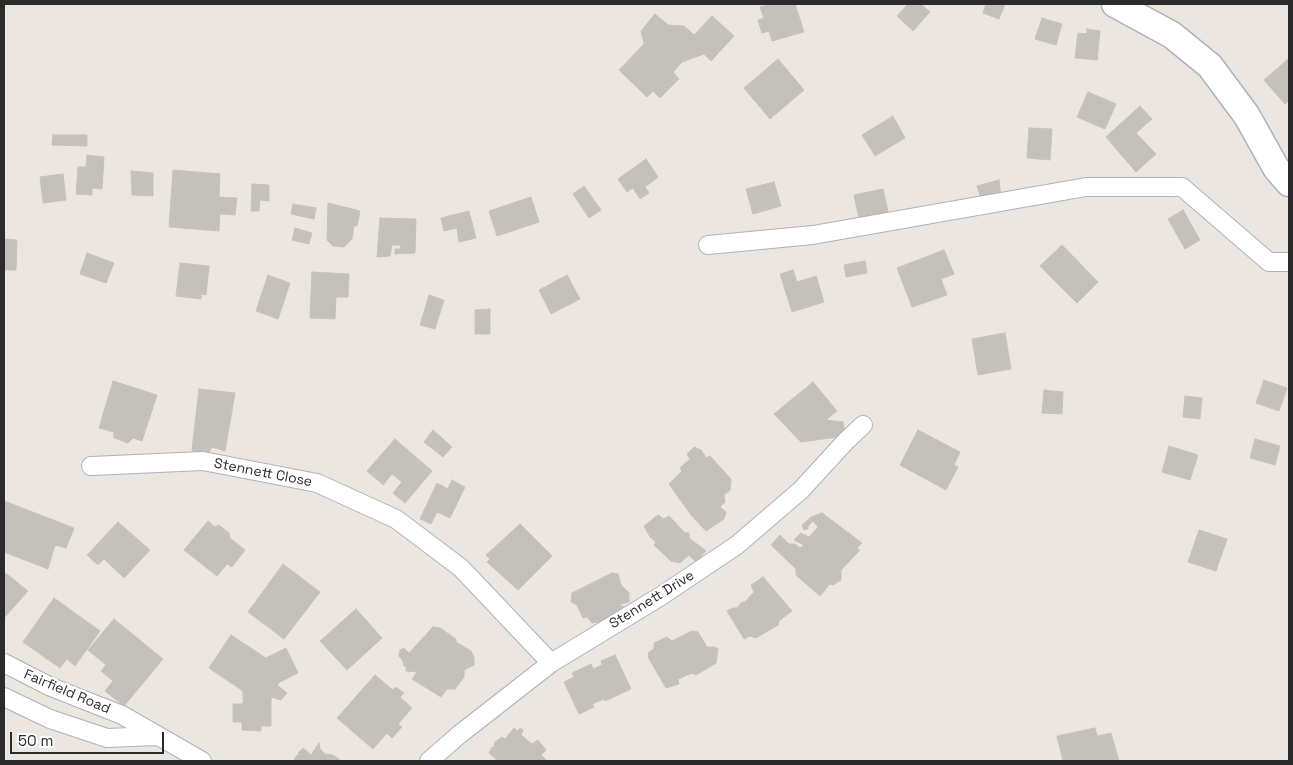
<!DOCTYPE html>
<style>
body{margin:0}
#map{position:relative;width:1293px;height:765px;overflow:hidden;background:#ebe6e0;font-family:"Space Grotesk",sans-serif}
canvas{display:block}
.frame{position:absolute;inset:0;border:5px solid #2b2b2b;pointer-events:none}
.scale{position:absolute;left:10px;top:732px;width:154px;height:22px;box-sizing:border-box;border:2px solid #2b2b2b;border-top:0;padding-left:6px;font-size:15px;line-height:18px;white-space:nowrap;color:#2b2b2b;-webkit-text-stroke:4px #fff;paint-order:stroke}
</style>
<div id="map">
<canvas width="1293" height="765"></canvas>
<div class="frame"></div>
<div class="scale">50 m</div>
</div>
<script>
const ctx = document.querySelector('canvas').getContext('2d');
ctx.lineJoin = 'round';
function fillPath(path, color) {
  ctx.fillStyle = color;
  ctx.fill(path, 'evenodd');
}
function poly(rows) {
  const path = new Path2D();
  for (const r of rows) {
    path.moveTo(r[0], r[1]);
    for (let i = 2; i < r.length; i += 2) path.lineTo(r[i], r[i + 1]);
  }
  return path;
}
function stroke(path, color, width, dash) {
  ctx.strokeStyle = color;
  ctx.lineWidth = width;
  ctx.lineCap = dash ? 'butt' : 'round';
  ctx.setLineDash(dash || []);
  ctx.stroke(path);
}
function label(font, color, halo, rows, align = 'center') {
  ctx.font = font + ' "Space Grotesk",sans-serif';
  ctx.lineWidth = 4.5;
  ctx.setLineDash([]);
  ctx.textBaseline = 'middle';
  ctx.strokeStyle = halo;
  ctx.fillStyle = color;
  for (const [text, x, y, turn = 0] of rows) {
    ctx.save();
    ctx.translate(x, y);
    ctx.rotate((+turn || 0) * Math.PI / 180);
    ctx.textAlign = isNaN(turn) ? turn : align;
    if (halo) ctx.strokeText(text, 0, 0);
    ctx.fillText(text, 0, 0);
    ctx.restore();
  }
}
const building = poly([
 [772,4,795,4,804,32,772,41,769,31,762,33,758,20,764,18,760,7,772,4],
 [908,4,921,4,930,12,913,31,897,16,908,4],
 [986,4,1005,4,999,19,983,13,986,4],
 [655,14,668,25,684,26,694,35,712,16,734,36,711,61,704,54,682,62,673,72,679,79,660,98,653,91,647,97,619,70,644,44,641,31,655,14],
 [1042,18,1062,24,1056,45,1035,39,1042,18],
 [1087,29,1100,31,1097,60,1075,58,1078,33,1087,34,1087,29],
 [778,59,804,90,770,119,744,88,778,59],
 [1288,59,1289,61,1289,100,1285,104,1264,80,1288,59],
 [1088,92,1116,104,1105,129,1077,117,1088,92],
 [1140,106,1152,119,1136,133,1156,154,1136,172,1106,137,1140,106],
 [893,116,905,138,875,156,862,135,893,116],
 [1029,128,1052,129,1050,160,1027,158,1029,128],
 [53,135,87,135,87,146,52,145,53,135],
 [87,155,104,157,102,189,92,188,92,195,76,194,78,167,86,167,87,155],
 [646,159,658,177,645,187,649,193,640,199,633,188,627,192,618,179,646,159],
 [173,170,220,174,219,197,237,198,235,215,220,214,219,231,169,227,173,170],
 [131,171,153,173,153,196,132,195,131,171],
 [63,174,66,200,43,203,40,177,63,174],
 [999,180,1001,198,982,201,977,186,999,180],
 [774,182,781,206,753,214,746,189,774,182],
 [252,184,269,185,269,201,260,200,259,211,251,211,252,184],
 [584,186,601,210,589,218,573,194,584,186],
 [883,189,888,212,859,218,854,195,883,189],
 [531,197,539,222,497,236,489,211,531,197],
 [328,203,360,211,357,226,354,226,352,239,344,247,333,246,327,240,328,203],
 [293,204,316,208,314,219,291,214,293,204],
 [1183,210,1200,240,1185,249,1168,219,1183,210],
 [469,211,476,238,459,242,457,228,444,231,441,218,469,211],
 [380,218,416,219,415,253,395,254,395,249,400,249,401,245,392,245,390,256,377,257,380,218],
 [295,228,312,233,309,244,292,240,295,228],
 [4,239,17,240,16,270,4,270,4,239],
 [1062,245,1098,282,1077,303,1040,266,1062,245],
 [944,250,954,274,941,279,947,295,912,307,897,268,944,250],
 [87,253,114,263,106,283,80,274,87,253],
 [865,261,867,273,846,277,844,265,865,261],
 [180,263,209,266,206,295,201,294,201,299,176,296,180,263],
 [793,270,797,282,816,276,824,302,792,312,780,274,793,270],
 [312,272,349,274,348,297,336,297,335,319,310,318,312,272],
 [268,275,290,283,278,319,256,311,268,275],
 [567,275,580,299,551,314,539,290,567,275],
 [429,295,444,300,435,329,420,325,429,295],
 [490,309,490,334,475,334,475,310,490,309],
 [1005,333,1011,369,978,375,972,339,1005,333],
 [1264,380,1287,388,1279,411,1256,403,1264,380],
 [113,381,157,395,142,441,133,438,128,443,114,438,114,432,99,428,113,381],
 [813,382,837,411,826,420,843,422,845,436,801,442,774,414,813,382],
 [199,389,235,393,225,451,212,447,207,456,198,457,192,450,199,389],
 [1044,390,1063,392,1062,414,1042,413,1044,390],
 [1185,396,1202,398,1200,419,1183,417,1185,396],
 [433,430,452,447,443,457,424,442,433,430],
 [918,430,960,452,954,465,958,467,946,490,900,465,918,430],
 [395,439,432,471,405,503,393,493,402,482,392,474,383,485,367,471,395,439],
 [1255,439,1280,446,1275,465,1250,458,1255,439],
 [1169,446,1198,455,1190,480,1162,472,1169,446],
 [694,447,701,450,706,458,710,456,731,479,730,490,724,495,725,502,720,507,726,512,724,519,706,531,691,515,669,484,682,471,680,468,690,459,687,454,694,447],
 [452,480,465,487,450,518,437,512,431,524,420,519,437,483,448,489,452,480],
 [4,501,74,528,66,548,55,545,48,569,4,552,4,501],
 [822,513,862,543,857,548,860,550,841,570,841,580,833,585,830,584,820,596,796,575,796,569,771,545,780,535,789,544,795,544,800,548,804,545,794,540,801,533,809,537,818,527,813,521,808,526,808,529,804,530,802,525,811,517,822,513],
 [658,515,664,519,669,516,685,533,689,533,689,538,706,551,696,562,689,555,680,563,671,561,654,545,656,542,650,537,644,526,658,515],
 [208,521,215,527,219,525,229,533,230,538,245,550,232,567,227,564,217,576,184,550,208,521],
 [118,522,150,550,124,578,104,559,98,565,87,555,118,522],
 [520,524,552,556,518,590,487,562,490,559,486,555,520,524],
 [1199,530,1227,539,1216,571,1188,562,1199,530],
 [283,564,320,592,284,639,248,612,283,564],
 [612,573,618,574,621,585,629,593,629,602,618,605,624,607,625,611,605,624,598,622,592,623,587,617,583,618,577,605,571,602,572,593,612,573],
 [4,574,7,574,28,591,5,617,4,574],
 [763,577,792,611,779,621,778,625,756,638,750,636,744,639,727,611,733,608,737,608,742,602,745,602,754,592,751,585,763,577],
 [54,598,100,631,75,666,67,659,60,668,23,642,54,598],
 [356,609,382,638,347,670,320,641,356,609],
 [114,619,163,659,124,706,105,691,113,681,101,671,106,665,88,650,114,619],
 [433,627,440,628,456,639,456,642,471,651,474,658,474,665,464,670,464,677,455,689,447,689,441,697,412,679,417,672,406,671,406,666,404,666,403,661,399,656,400,650,404,648,409,653,433,627],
 [692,631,698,632,707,647,714,647,718,649,716,663,696,675,692,673,678,679,679,684,666,688,648,657,649,652,654,649,654,643,667,637,672,641,692,631],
 [231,635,266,658,286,648,298,673,280,682,277,685,287,693,281,700,271,697,271,726,261,726,261,731,242,730,242,722,233,722,233,704,243,704,243,691,209,668,231,635],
 [615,655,631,689,605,701,604,699,592,704,594,707,579,714,564,682,574,677,572,673,591,664,593,669,602,665,601,661,615,655],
 [375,675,393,690,396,687,404,693,400,697,412,708,398,724,402,727,392,738,387,733,373,749,337,718,375,675],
 [514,728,518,731,520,728,523,730,521,735,532,744,538,740,546,750,541,755,547,761,498,761,489,753,492,747,494,748,495,742,502,737,505,739,514,728],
 [1095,728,1097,736,1111,733,1119,761,1063,761,1057,736,1095,728],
 [319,743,320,749,325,754,333,755,341,761,297,761,294,760,297,755,300,756,298,753,303,748,311,755,319,743]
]);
fillPath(building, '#c4c0bb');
stroke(building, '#c7c2b9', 1);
const street = poly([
 [708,245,813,235,1086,187,1182,187,1269,262,1289,262],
 [91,466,203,461,317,483,396,519,461,568,551,663],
 [4,663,51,687,122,715,202,761],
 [4,697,50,719,107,738,156,736],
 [429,761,460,734,551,663,661,596,737,545,801,490,846,441,863,425]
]);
const secondary = poly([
 [1115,4,1172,35,1210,66,1247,116,1276,168,1289,183]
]);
stroke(street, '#b0b1ba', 20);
stroke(secondary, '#b0b1ba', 29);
stroke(street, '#fff', 18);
stroke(secondary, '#fff', 26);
label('14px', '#2b2b2b', '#fff', [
 ["Stennett Close",263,473,11],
 ["Stennett Drive",652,600,-32],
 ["Fairfield Road",67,692,23]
]);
</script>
